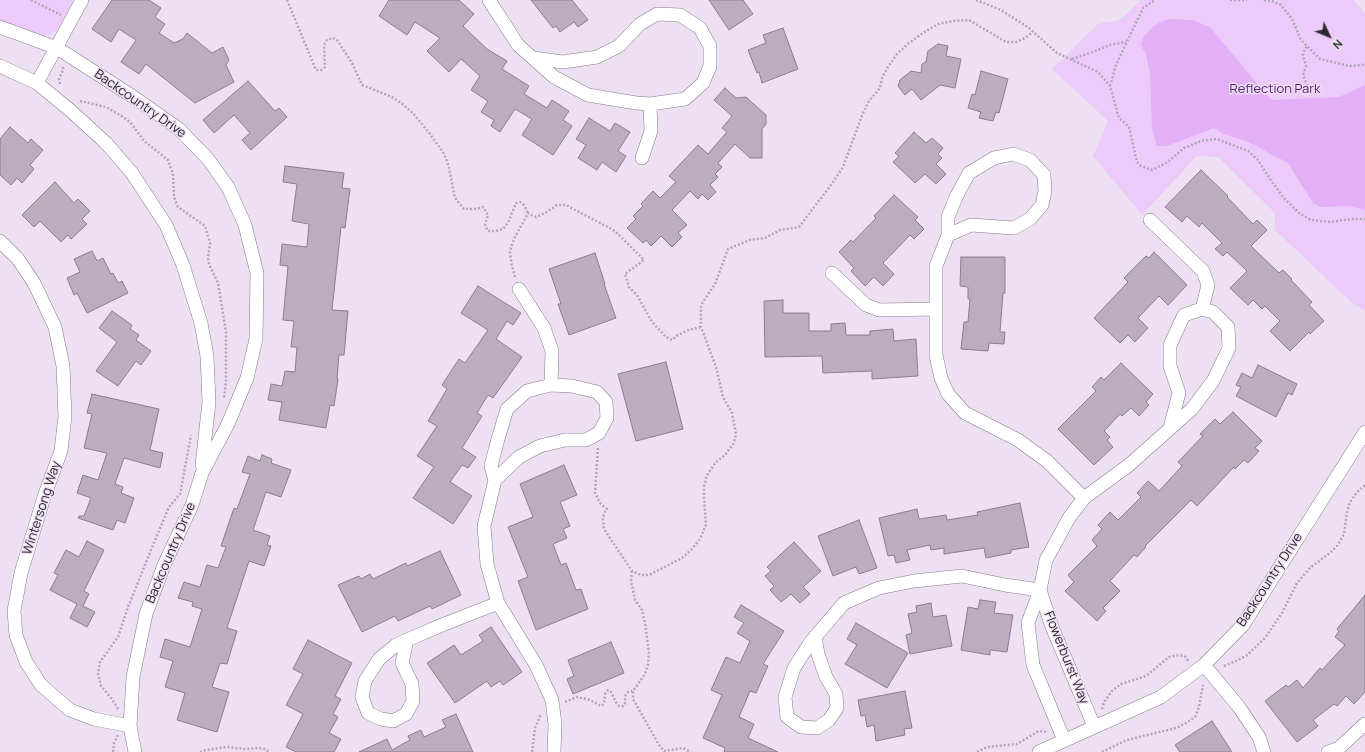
<!DOCTYPE html>
<style>
body{margin:0}
#map{position:relative;width:1365px;height:752px;overflow:hidden;background:#ede0f2;font-family:Manrope,sans-serif}
canvas{display:block}
.north{position:absolute;left:1309px;top:16px;width:40px;height:40px;-webkit-text-stroke:3px #ede0f2;paint-order:stroke;rotate:134deg;font-size:11px;font-weight:700;line-height:16px;text-align:center;color:#2d282f}
.north::after{content:'';display:block;margin:auto;width:14px;height:18px;background:#2d282f;clip-path:polygon(50% 0,100% 100%,50% 72%,0 100%)}
</style>
<div id="map">
<canvas width="1365" height="752"></canvas>
<div class="north">N</div>
</div>
<script>
const ctx = document.querySelector('canvas').getContext('2d');
ctx.lineJoin = 'round';
function fillPath(path, color) {
  ctx.fillStyle = color;
  ctx.fill(path, 'evenodd');
}
function poly(rows) {
  const path = new Path2D();
  for (const r of rows) {
    path.moveTo(r[0], r[1]);
    for (let i = 2; i < r.length; i += 2) path.lineTo(r[i], r[i + 1]);
  }
  return path;
}
function stroke(path, color, width, dash) {
  ctx.strokeStyle = color;
  ctx.lineWidth = width;
  ctx.lineCap = dash ? 'butt' : 'round';
  ctx.setLineDash(dash || []);
  ctx.stroke(path);
}
function label(font, color, halo, rows, align = 'center') {
  ctx.font = font + ' Manrope,sans-serif';
  ctx.lineWidth = 3;
  ctx.setLineDash([]);
  ctx.textBaseline = 'middle';
  ctx.strokeStyle = halo;
  ctx.fillStyle = color;
  for (const [text, x, y, turn = 0] of rows) {
    ctx.save();
    ctx.translate(x, y);
    ctx.rotate((+turn || 0) * Math.PI / 180);
    ctx.textAlign = isNaN(turn) ? turn : align;
    if (halo) ctx.strokeText(text, 0, 0);
    ctx.fillText(text, 0, 0);
    ctx.restore();
  }
}
fillPath(poly([
 [0,0,73,0,59,29,51,34,42,37,0,21],
 [1141,0,1353,0,1365,13,1365,311,1351,302,1275,230,1275,213,1218,157,1197,156,1142,215,1093,156,1108,121,1052,69,1098,24,1120,20]
]), '#eccafa');
fillPath(poly([
 [1167,19,1192,20,1210,27,1271,100,1339,97,1365,85,1365,210,1351,206,1321,207,1313,203,1288,163,1246,141,1224,134,1214,128,1167,146,1157,146,1152,129,1150,73,1146,55,1141,45,1143,38,1153,26]
]), '#e3b0f7');
const building = poly([
 [112,0,149,0,161,8,155,17,165,24,159,33,174,43,183,39,187,33,212,53,223,47,229,60,226,65,234,82,195,103,146,64,139,74,121,62,136,40,119,29,111,42,92,29,112,0],
 [389,0,459,0,474,14,463,26,487,49,507,61,502,69,529,86,524,94,547,108,552,100,569,111,563,120,572,126,553,155,522,135,532,119,515,109,500,132,491,126,494,120,481,112,488,101,471,90,480,76,461,59,449,72,427,51,440,38,415,22,407,35,379,16,389,0],
 [531,0,572,0,588,20,578,27,574,22,560,32,556,26,553,28,531,0],
 [709,0,743,0,753,14,729,30,709,0],
 [783,28,798,69,762,83,759,72,757,73,748,50,766,43,763,35,783,28],
 [938,44,948,46,946,56,961,59,955,88,940,85,921,100,912,89,905,95,898,86,900,80,911,71,921,73,922,64,926,62,928,51,938,44],
 [981,71,1008,79,999,113,996,112,993,121,979,118,981,112,968,108,972,94,975,95,981,71],
 [248,81,275,111,279,108,287,117,251,150,242,140,250,133,234,115,214,133,203,120,248,81],
 [725,88,736,98,746,97,766,115,766,124,762,129,762,158,750,158,735,144,718,163,722,167,715,174,718,177,710,185,716,192,708,200,702,194,698,199,690,191,672,210,687,225,678,233,682,237,672,247,661,236,651,246,646,240,643,243,627,228,636,219,633,216,643,206,641,204,653,191,660,198,676,182,669,176,698,145,708,154,727,132,722,128,732,116,714,100,725,88],
 [589,118,610,131,615,123,630,132,618,151,626,156,616,172,602,162,597,170,578,158,586,145,576,139,589,118],
 [10,127,28,143,31,139,43,150,30,165,34,169,22,183,17,178,11,185,0,175,0,139,10,127],
 [914,132,926,143,932,138,943,148,938,154,942,158,936,164,946,174,936,184,925,174,915,183,893,162,899,156,895,153,914,132],
 [285,166,344,173,342,188,350,189,345,228,341,227,332,310,348,311,344,355,339,355,337,379,338,379,334,406,330,405,326,428,279,420,282,402,268,400,271,384,282,386,285,371,295,372,297,347,291,347,294,321,283,320,288,266,280,265,282,244,307,247,309,224,292,221,297,184,283,182,285,166],
 [1201,170,1228,196,1227,197,1253,224,1257,220,1267,230,1251,246,1279,273,1283,270,1292,279,1291,280,1312,302,1309,305,1324,321,1310,334,1309,332,1290,351,1270,331,1280,321,1265,306,1262,309,1253,300,1248,305,1230,288,1247,271,1227,252,1223,256,1215,249,1222,243,1202,223,1199,227,1187,216,1182,222,1165,207,1201,170],
 [55,182,74,203,78,199,90,211,82,219,87,224,71,239,68,235,61,242,40,221,34,227,22,215,55,182],
 [894,195,918,217,915,220,924,229,914,239,910,235,883,263,894,274,883,286,874,277,865,286,851,271,854,268,839,252,851,240,853,242,876,218,874,216,894,195],
 [92,251,97,261,103,258,111,274,113,273,118,283,122,281,128,293,87,313,77,293,74,295,67,278,80,272,74,259,92,251],
 [1154,252,1187,285,1168,305,1159,296,1138,318,1148,328,1135,342,1128,335,1120,343,1094,318,1128,282,1124,278,1146,256,1149,258,1154,252],
 [595,253,605,284,604,284,616,318,569,335,558,304,561,304,549,269,595,253],
 [961,257,1005,257,1005,293,1003,293,1000,332,1005,332,1004,344,989,343,988,351,961,349,964,322,968,322,970,299,968,299,968,287,960,286,961,257],
 [478,286,521,313,513,325,507,321,496,339,522,357,493,398,488,395,477,413,482,416,462,448,476,457,468,468,462,465,450,482,472,496,453,524,413,498,434,467,417,456,437,426,428,421,447,389,442,385,459,359,465,363,488,330,461,313,478,286],
 [783,300,783,313,809,313,809,331,831,331,831,324,845,323,846,335,870,335,870,331,893,329,894,341,916,339,918,376,872,379,872,371,823,373,822,356,765,357,764,301,783,300],
 [112,311,132,325,130,329,139,335,136,340,151,351,141,365,136,361,118,386,96,371,117,342,99,328,112,311],
 [666,362,683,429,636,441,618,374,666,362],
 [1121,363,1153,394,1146,402,1149,405,1139,416,1131,408,1122,416,1120,414,1104,431,1110,437,1107,440,1113,447,1094,465,1058,429,1096,391,1092,387,1101,377,1104,380,1121,363],
 [1258,365,1297,384,1292,395,1288,393,1276,417,1236,396,1241,387,1236,385,1242,373,1252,378,1258,365],
 [92,394,159,409,150,450,163,453,160,468,124,458,115,484,123,487,121,493,134,498,125,523,117,520,113,530,78,518,79,516,84,516,91,498,77,493,83,475,98,480,107,453,84,448,92,414,87,413,92,394],
 [1233,412,1262,441,1255,448,1259,451,1248,463,1244,460,1235,469,1234,467,1197,506,1191,500,1145,546,1146,547,1137,557,1134,555,1110,581,1120,591,1103,608,1106,611,1097,621,1065,591,1074,582,1068,575,1097,546,1092,540,1102,529,1098,525,1110,512,1118,520,1141,497,1137,493,1148,481,1159,491,1182,466,1178,462,1203,436,1200,434,1215,419,1220,424,1233,412],
 [262,455,272,459,271,463,291,470,281,497,266,492,253,530,270,536,267,545,271,546,264,566,249,561,227,628,237,631,227,664,220,663,212,687,229,692,217,732,177,720,185,693,165,687,173,661,160,657,165,639,190,647,202,609,192,606,193,602,178,598,184,582,200,587,207,565,218,568,226,547,221,546,234,508,237,509,250,474,242,472,248,456,260,461,262,455],
 [564,465,577,495,560,502,570,526,563,529,567,538,553,544,561,565,566,563,576,590,581,589,588,609,536,630,518,581,528,577,508,527,533,517,520,484,564,465],
 [1020,503,1029,547,1011,550,1011,553,986,558,984,548,944,554,944,548,931,550,930,545,907,550,910,560,896,563,894,555,888,556,879,518,917,509,919,519,946,515,947,520,978,515,977,512,1020,503],
 [859,520,877,568,859,574,856,567,833,576,818,536,859,520],
 [87,541,104,550,84,591,89,594,83,606,95,612,87,627,70,618,77,604,50,590,58,575,54,573,66,550,79,557,87,541],
 [794,542,821,571,803,587,810,594,800,603,791,594,781,602,770,590,774,586,765,576,771,571,767,567,794,542],
 [440,551,461,595,432,609,430,606,398,621,395,616,362,632,338,585,359,576,361,579,370,574,373,579,406,563,407,566,440,551],
 [1365,595,1365,692,1354,704,1346,696,1337,706,1334,704,1313,720,1318,726,1297,742,1265,701,1286,685,1288,687,1297,680,1303,688,1320,668,1322,670,1345,645,1335,637,1339,631,1337,629,1365,595],
 [980,600,996,602,994,613,1013,615,1007,652,990,650,990,655,961,650,968,607,978,609,980,600],
 [931,603,933,617,946,615,952,646,910,654,906,635,912,633,908,614,917,612,916,606,931,603],
 [741,605,784,631,763,664,768,666,756,693,750,691,739,717,754,724,748,738,778,752,724,752,725,748,703,738,722,695,711,690,726,657,740,663,750,641,737,633,744,623,734,617,741,605],
 [856,623,908,653,887,688,845,664,857,645,847,639,856,623],
 [491,627,522,672,503,685,500,681,491,687,487,681,455,703,427,663,454,645,461,655,483,641,479,635,491,627],
 [308,640,352,663,335,696,341,699,333,714,338,717,329,733,341,739,334,752,296,752,286,747,303,714,286,705,303,674,293,669,308,640],
 [611,642,624,673,573,694,567,679,574,676,568,660,611,642],
 [905,691,912,728,904,729,905,735,876,741,874,725,867,727,865,715,861,716,858,700,905,691],
 [456,714,473,752,359,752,387,739,392,750,410,740,408,736,421,730,424,737,446,727,442,720,456,714],
 [1212,721,1232,752,1180,752,1175,745,1212,721]
]);
fillPath(building, '#b9adbe');
stroke(building, '#897e8e', 1);
const minor = poly([
 [489,0,518,45,554,77,588,95,636,103,650,104,685,99,703,83,710,66,710,46,700,28,680,15,657,14,640,24,619,46,597,57,563,62,533,58],
 [0,27,57,48,132,96,179,129,208,159,228,187,245,225,257,273,256,339,247,378,228,424,202,473,192,505,164,565,146,614,133,677,130,726,135,752],
 [0,66,37,83,71,111,106,143,132,173,166,225,183,265,201,323,207,356,209,402,202,465],
 [37,83,82,0],
 [642,158,651,131,650,104],
 [1150,220,1203,271,1208,285,1202,309],
 [948,235,948,217,956,197,969,173,994,158,1013,154,1030,160,1044,175,1045,191,1042,205,1030,219,1014,228,971,225,948,235,936,266,936,355,941,378,948,394,965,413,1018,440,1047,461,1084,498],
 [0,241,18,259,34,283,55,327,63,366,65,416,61,451,45,494,21,573,14,611,16,635,26,662,41,685,70,710,94,719,130,726],
 [832,273,866,305,879,310,935,309],
 [519,289,544,328,552,351,551,385],
 [495,480,519,457,540,446,565,440,586,440,599,433,607,418,606,402,597,392,572,386,551,385,527,391,507,409,498,439,491,466,495,480,484,526,487,564,498,603,536,665,552,700,555,724,554,752],
 [1040,590,1052,627,1094,726],
 [815,637,818,654,826,677,836,694,837,708,829,720,817,728,801,727,787,717,785,697,794,668,810,643,815,637,844,603,879,588,914,581,962,576,1005,585,1040,590],
 [407,640,402,663,412,684,413,701,406,714,393,721,381,719,368,713,362,697,365,681,379,659,396,645,407,640,442,625,498,603],
 [1204,665,1239,707,1259,737,1264,752],
 [1064,740,1033,665,1028,623,1040,590,1046,560,1069,518,1084,498,1129,465,1192,409,1213,381,1229,348,1228,327,1213,312,1202,309,1184,315,1170,345,1170,366,1179,393,1170,428],
 [1039,752,1161,697,1204,665,1243,625,1365,432],
 [1328,752,1339,748,1365,724]
]);
stroke(minor, '#867a8a', 14);
stroke(poly([
 [31,0,61,15],
 [287,0,316,70,321,70,325,67,324,45,327,40,333,38,337,40,352,63,362,85,392,97,401,103,413,113,430,134,443,152,447,161,449,168,455,198,464,209,477,209,483,207,488,215,485,225,488,231,496,231,503,229,508,223,516,203,520,202,524,205,528,213],
 [976,0,1001,10,1029,28,1057,53,1098,72,1110,86,1119,118,1129,127,1137,162,1141,166,1152,170,1168,162,1184,148,1201,141,1217,139,1248,151,1258,160,1270,179,1283,197,1299,213,1311,220,1330,222,1351,219,1365,219],
 [1230,0,1247,0],
 [1264,0,1272,1,1281,5,1292,19,1301,40,1320,59,1349,66,1362,65,1365,64],
 [1072,59,1093,52,1109,45,1126,42],
 [60,84,59,79,63,70,63,66],
 [1110,86,1116,65,1143,8,1155,0],
 [1307,90,1307,85,1303,75,1306,66,1303,55,1304,51,1307,46],
 [80,101,106,107,123,117,130,122,144,141,168,160,173,174,174,197,178,207,205,226,210,243,208,258,209,264,218,283,226,332,226,381,224,399],
 [515,277,512,266,510,253,511,248,514,239,528,213,531,215,536,217,545,213,557,205,566,205,615,231,644,260,625,274,629,287,637,295,652,322,666,337,672,340,678,335,688,330,701,327],
 [598,448,595,493,600,503,607,509,604,513,603,519,604,529,632,571,641,575,649,575,682,558,692,549,700,539,706,525,704,497,704,487,707,475,716,462,725,455,734,443,736,434,732,413,723,397,716,367,701,327,701,305,715,284,728,249,750,240,765,238,780,230,799,227,831,185,843,167,863,113,869,101,880,88,882,78,888,67,897,54,909,43,923,33,938,24,953,21,969,20,1006,42,1016,42,1025,38,1033,32],
 [632,571,631,581,633,590,635,600,642,610,645,623,649,653,648,664,645,674,633,691,633,699,659,745,664,751,683,748,691,752],
 [1224,666,1236,661,1246,656,1265,638,1282,613,1297,583,1310,568,1331,552,1338,545,1344,534,1347,512,1350,502,1357,492,1365,485],
 [565,702,577,697,590,700,601,706,604,704,605,694,608,690,611,692,617,704,619,706,623,706,625,704,625,696,628,692,633,691],
 [118,709,112,699,101,686,98,674,100,662,118,637,128,607,153,545,169,507,180,494,191,435],
 [1102,709,1104,702,1112,691,1121,684,1146,676,1169,657,1180,655,1186,657,1189,662],
 [113,752,114,743,118,735],
 [200,752,206,750,227,747,245,749,259,748,265,749,269,752],
 [532,752,535,728,541,714],
 [977,752,987,747,1017,744,1039,731,1047,732],
 [1102,752,1127,740,1176,728,1186,723,1195,717,1199,707,1203,685]
]), '#b2a7b6', 2.5, [2, 2]);
stroke(minor, '#fff', 13);
label('13px', '#56186b', '#ede0f2', [
 ["Reflection Park",1275,89]
]);
label('13px', '#2d282f', '#ede0f2', [
 ["Backcountry Drive",140,104,35],
 ["Wintersong Way",42,508,-72],
 ["Backcountry Drive",171,553,-67],
 ["Backcountry Drive",1270,580,-57],
 ["Flowerburst Way",1066,658,68]
]);
</script>
